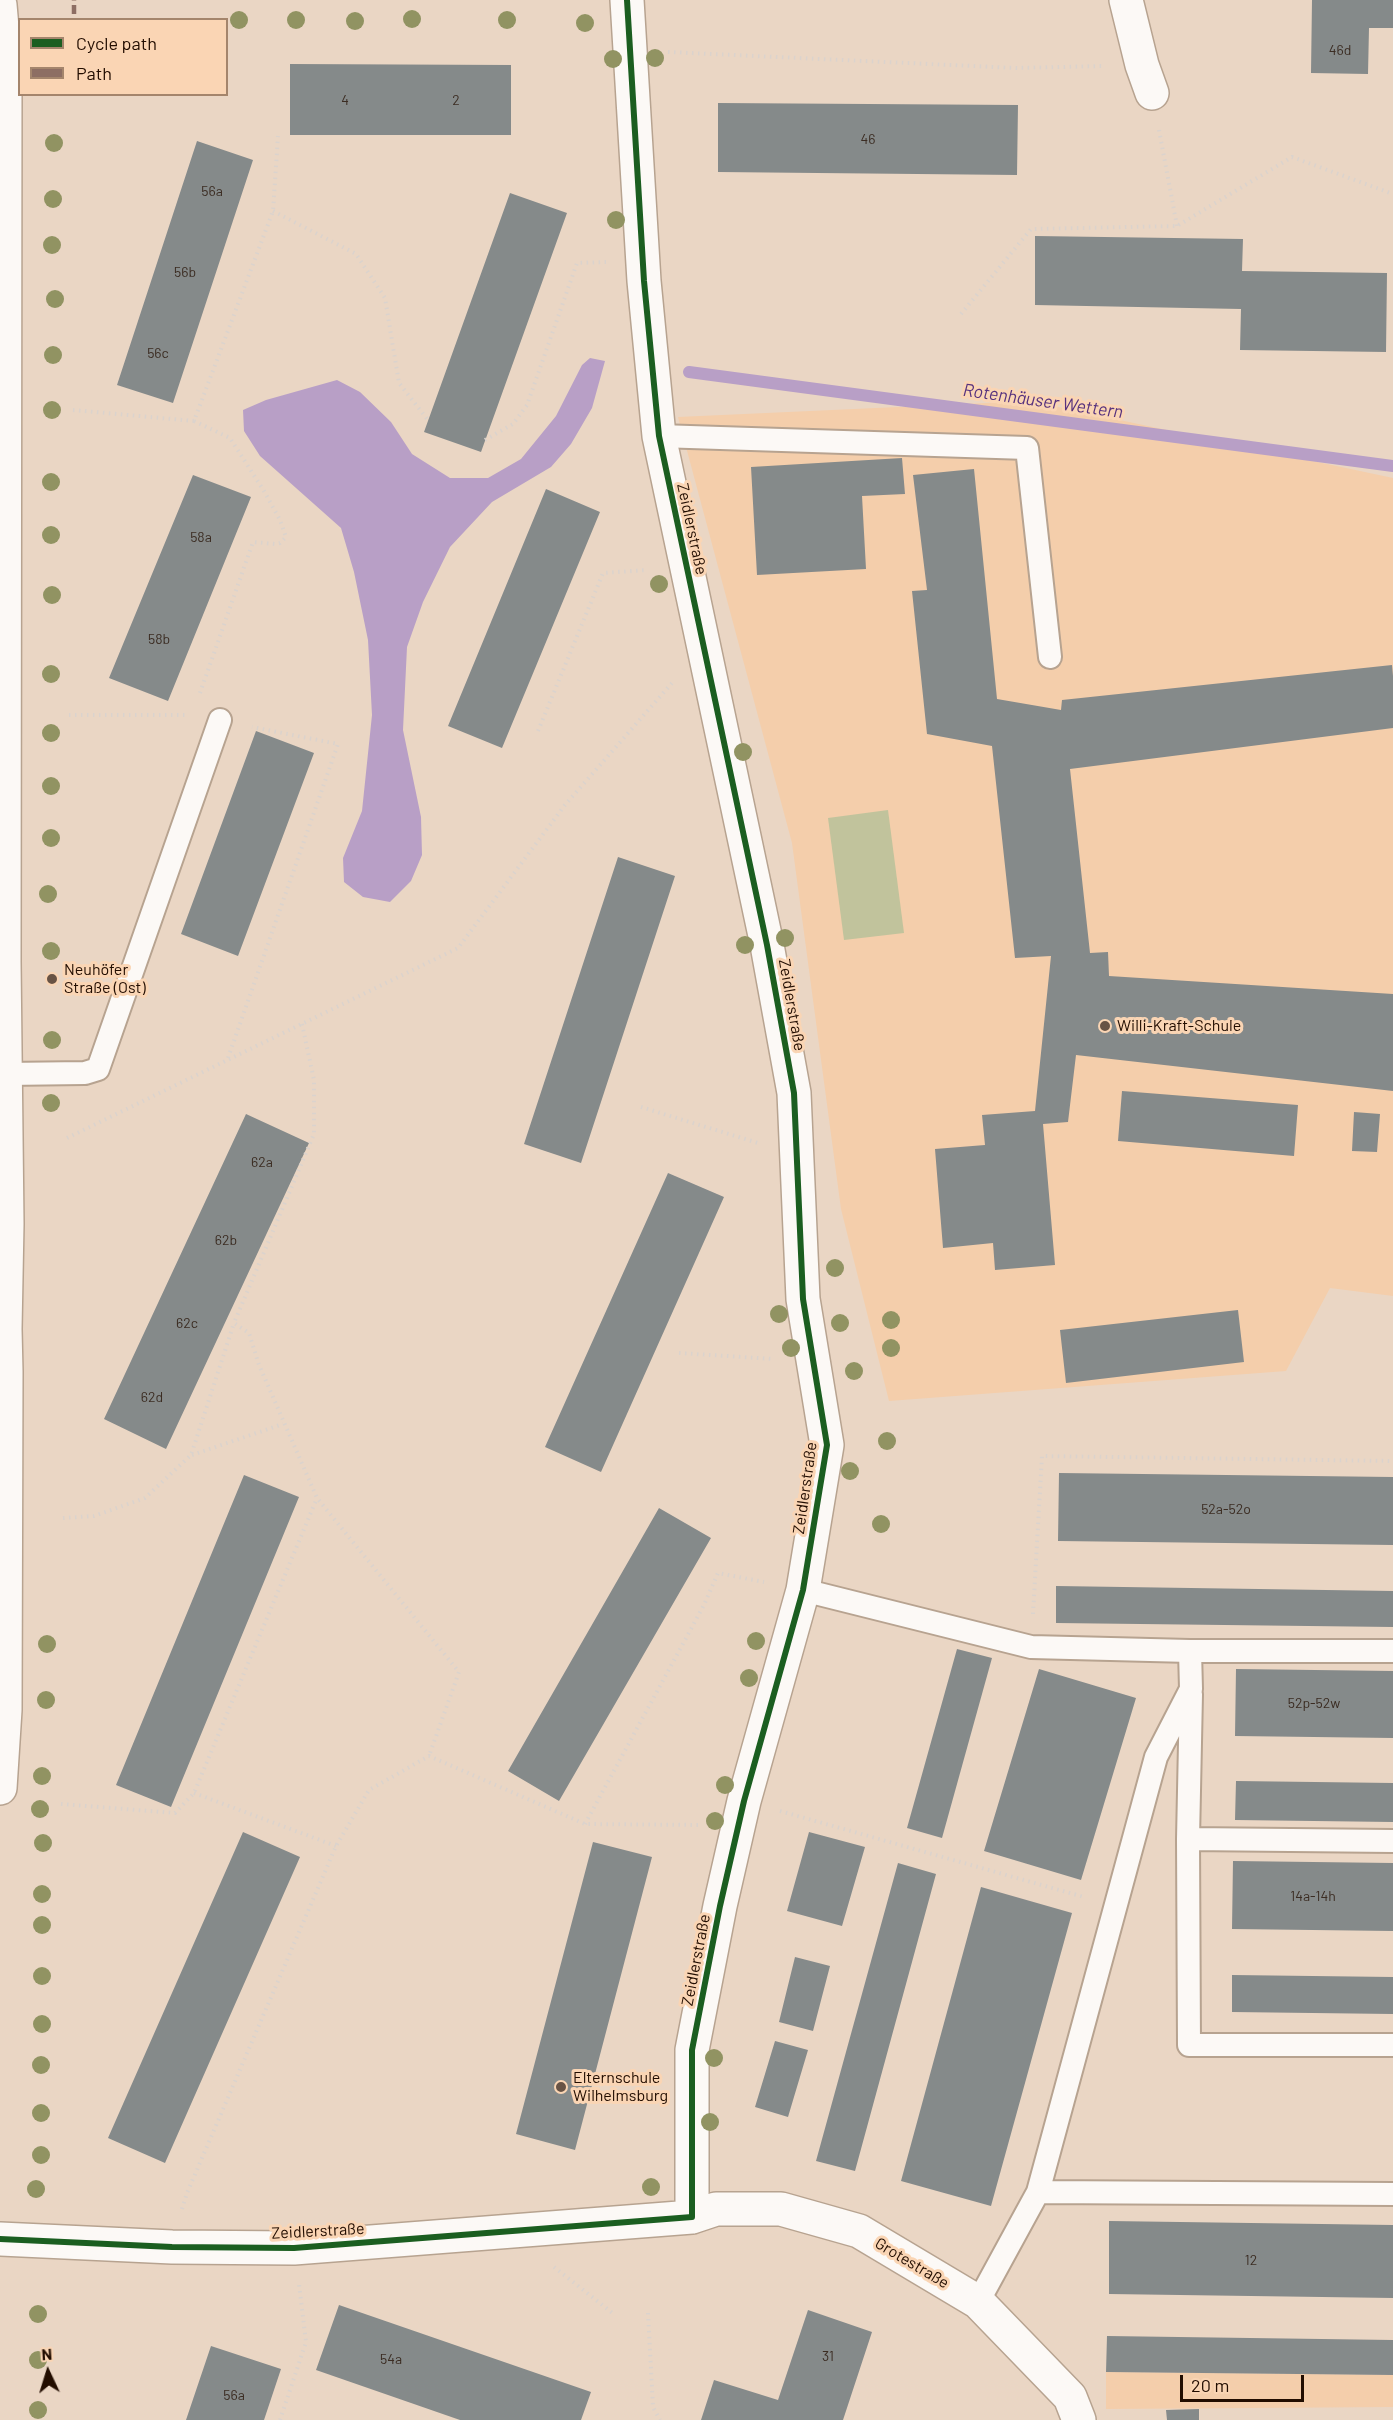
<!DOCTYPE html>
<meta charset="utf-8">
<style>
body{margin:0}
#map{position:relative;width:1393px;height:2420px;overflow:hidden;background:#ead6c4;font-family:Barlow,sans-serif}
canvas{display:block}
.legend{position:absolute;left:18px;top:18px;width:210px;height:78px;box-sizing:border-box;background:#fad5b4;border:2px solid #a4856c;margin:0;padding:8px 10px;list-style:none;font-size:18px;color:#220d00}
.legend li{display:flex;align-items:center;gap:12px;height:30px}
.legend b{width:30px;border:2px solid #a4856c}
.north{position:absolute;left:18px;top:2342px;width:60px;height:60px;-webkit-text-stroke:4px #fad5b4;paint-order:stroke;rotate:356deg;font-size:16px;font-weight:700;line-height:24px;text-align:center;color:#220d00}
.north::after{content:'';display:block;margin:auto;width:21px;height:27px;background:#220d00;clip-path:polygon(50% 0,100% 100%,50% 72%,0 100%)}
.scale{position:absolute;left:1180px;top:2375px;width:124px;height:27px;box-sizing:border-box;border:3px solid #220d00;border-top:0;padding-left:8px;font-size:18px;line-height:21px;white-space:nowrap;color:#220d00;-webkit-text-stroke:4px #fad5b4;paint-order:stroke}
</style>
<div id="map">
<canvas width="1393" height="2420"></canvas>
<ul class="legend">
<li><b style="height:8px;background:#1b5e20"></b>Cycle path</li>
<li><b style="height:8px;background:#8d6e63"></b>Path</li>
</ul>
<div class="north">N</div>
<div class="scale">20 m</div>
</div>
<script>
const ctx = document.querySelector('canvas').getContext('2d');
ctx.lineJoin = 'round';
function fillPath(path, color) {
  ctx.fillStyle = color;
  ctx.fill(path, 'evenodd');
}
function poly(rows) {
  const path = new Path2D();
  for (const r of rows) {
    path.moveTo(r[0], r[1]);
    for (let i = 2; i < r.length; i += 2) path.lineTo(r[i], r[i + 1]);
  }
  return path;
}
function stroke(path, color, width, dash) {
  ctx.strokeStyle = color;
  ctx.lineWidth = width;
  ctx.lineCap = dash ? 'butt' : 'round';
  ctx.setLineDash(dash || []);
  ctx.stroke(path);
}
function label(font, color, halo, rows, align = 'center') {
  ctx.font = font + ' Barlow,sans-serif';
  ctx.lineWidth = 6;
  ctx.setLineDash([]);
  ctx.textBaseline = 'middle';
  ctx.strokeStyle = halo;
  ctx.fillStyle = color;
  for (const [text, x, y, turn = 0] of rows) {
    ctx.save();
    ctx.translate(x, y);
    ctx.rotate((+turn || 0) * Math.PI / 180);
    ctx.textAlign = isNaN(turn) ? turn : align;
    if (halo) ctx.strokeText(text, 0, 0);
    ctx.fillText(text, 0, 0);
    ctx.restore();
  }
}
fillPath(poly([
 [1030,401,1393,478,1393,1296,1330,1288,1286,1371,889,1401,841,1209,792,843,678,417],
 [1106,2372,1393,2375,1393,2407,1106,2409]
]), '#f4ceab');
fillPath(poly([
 [888,810,904,933,844,940,828,818]
]), '#c1c39c');
fillPath(poly([
 [590,358,605,361,592,408,571,444,551,467,492,502,450,547,423,602,407,647,403,730,421,817,422,855,411,881,390,902,363,897,344,882,343,858,362,811,372,715,368,640,354,572,341,528,260,456,244,431,243,410,266,400,337,380,360,392,391,422,412,454,450,478,488,478,521,459,556,416,582,365]
]), '#b89fc6');
stroke(poly([
 [689,372,1393,466]
]), '#b89fc6', 12);
fillPath(poly([
 [1312,0,1393,0,1393,28,1369,28,1368,74,1311,73],
 [290,64,511,65,511,135,290,135],
 [718,103,1018,105,1017,175,718,172],
 [197,141,253,160,173,403,117,385],
 [510,193,567,213,481,452,424,432],
 [1035,236,1243,239,1242,271,1387,273,1386,352,1240,350,1241,309,1035,305],
 [902,458,905,494,862,496,866,569,757,575,751,467],
 [974,469,997,699,1061,710,1062,700,1392,665,1393,676,1393,728,1070,769,1090,953,1108,952,1109,976,1393,994,1393,1091,1076,1055,1068,1122,1043,1124,1055,1265,995,1270,993,1243,943,1248,935,1149,985,1145,982,1115,1035,1111,1051,956,1015,958,992,746,927,734,912,591,927,590,913,475],
 [193,475,251,497,168,701,109,678],
 [546,489,600,512,502,748,448,726],
 [256,731,314,753,238,956,181,934],
 [618,857,675,876,581,1163,524,1144],
 [1122,1091,1298,1105,1294,1156,1118,1141],
 [1354,1112,1380,1114,1377,1152,1352,1151],
 [246,1114,309,1143,166,1449,104,1419],
 [668,1173,724,1197,601,1472,545,1447],
 [1238,1310,1244,1362,1066,1383,1060,1330],
 [1059,1473,1393,1477,1393,1545,1058,1541],
 [244,1475,299,1497,171,1807,116,1785],
 [659,1508,711,1538,559,1801,508,1771],
 [1056,1586,1393,1591,1393,1627,1056,1623],
 [957,1649,992,1658,942,1838,907,1828],
 [1039,1669,1136,1698,1081,1880,984,1851],
 [1236,1669,1393,1671,1393,1738,1235,1736],
 [1236,1781,1393,1783,1393,1822,1235,1820],
 [243,1832,300,1857,165,2163,108,2138],
 [809,1832,865,1847,842,1926,787,1911],
 [593,1842,652,1857,575,2150,516,2134],
 [1233,1861,1393,1863,1393,1931,1232,1929],
 [898,1863,936,1874,855,2171,816,2161],
 [981,1887,1072,1913,991,2206,901,2181],
 [795,1957,830,1966,813,2031,779,2022],
 [1232,1975,1393,1977,1393,2014,1232,2012],
 [775,2041,808,2050,788,2117,755,2107],
 [1109,2221,1393,2225,1393,2298,1109,2294],
 [339,2305,591,2392,581,2420,460,2420,316,2370],
 [808,2310,872,2332,843,2420,701,2420,714,2380,778,2400],
 [1107,2336,1393,2340,1393,2375,1106,2372],
 [211,2346,281,2369,264,2420,186,2420],
 [1199,2409,1199,2420,1167,2420,1166,2410]
]), '#858a8a');
const service = poly([
 [659,436,1027,448,1050,657],
 [5,1074,85,1073,98,1069,220,720],
 [803,1590,1031,1647,1190,1651],
 [1191,1694,1188,1839,1393,1841],
 [1188,1839,1189,2045,1393,2045],
 [1038,2192,1156,1757,1191,1689,1190,1651,1393,1651],
 [978,2302,1038,2192,1393,2194]
]);
const minor = poly([
 [1126,0,1142,65,1152,93],
 [692,2217,716,2209,781,2209,859,2231,978,2302,1070,2397,1079,2420],
 [0,2239,172,2247,294,2248,692,2217,692,2050,720,1906,744,1801,803,1590,827,1445,803,1299,794,1093,767,945,659,436,644,281,627,0]
]);
const tertiary = poly([
 [0,5,5,62,4,961,7,1224,5,1329,6,1372,5,1710,0,1788]
]);
stroke(service, '#b7a390', 26);
stroke(minor, '#b7a390', 36);
stroke(tertiary, '#b7a390', 36);
stroke(poly([
 [668,52,1016,68,1104,66],
 [1159,130,1177,226],
 [273,211,356,254,385,298,399,383,428,420],
 [961,314,1031,229,1177,226,1292,157,1393,194],
 [73,410,194,421],
 [485,440,513,424,527,405,577,263,606,262],
 [200,693,253,542,275,544,280,543,286,537,280,520,264,491,230,438,194,421,273,211,278,136],
 [69,715,187,715],
 [538,731,603,573,647,570],
 [302,1024,314,1080,314,1134,234,1323,249,1333,259,1365,317,1498,459,1672,429,1756],
 [228,1058,338,744,252,727],
 [641,1107,758,1143],
 [67,1138,458,948,565,805,672,683],
 [679,1353,774,1359],
 [192,1455,283,1424],
 [63,1518,94,1516,145,1498,191,1455,234,1323],
 [1033,1614,1042,1456,1393,1461],
 [194,1793,336,1846],
 [61,1804,175,1813,194,1793,317,1498],
 [780,1811,1084,1897],
 [585,1824,704,1605,718,1573,764,1582],
 [182,2209,187,2193,336,1846,369,1790,429,1756,585,1824,701,1825],
 [554,2267,615,2315],
 [648,2313,653,2407,660,2420],
 [280,2420,306,2342,299,2284]
]), '#dbd3cd', 4, [1.5, 4.5]);
stroke(service, '#fcf9f6', 22);
stroke(minor, '#fcf9f6', 33);
stroke(tertiary, '#fcf9f6', 33);
stroke(poly([
 [74,14,74,0]
]), '#8d6e63', 4.5, [9, 4.5]);
stroke(poly([
 [0,2239,172,2247,294,2248,692,2217,692,2050,720,1906,744,1801,803,1590,827,1445,803,1299,794,1093,767,945,659,436,644,281,627,0]
]), '#1b5e20', 6);
ctx.fillStyle = '#919362';
for (const [x, y] of [
 [412,19],
 [239,20],
 [296,20],
 [507,20],
 [355,21],
 [585,23],
 [655,58],
 [613,59],
 [54,143],
 [53,199],
 [616,220],
 [52,245],
 [55,299],
 [53,355],
 [52,410],
 [51,482],
 [51,535],
 [659,584],
 [52,595],
 [51,674],
 [51,733],
 [743,752],
 [51,786],
 [51,838],
 [48,894],
 [785,938],
 [745,945],
 [51,951],
 [52,1040],
 [51,1103],
 [835,1268],
 [779,1314],
 [891,1320],
 [840,1323],
 [791,1348],
 [891,1348],
 [854,1371],
 [887,1441],
 [850,1471],
 [881,1524],
 [756,1641],
 [47,1644],
 [749,1678],
 [46,1700],
 [42,1776],
 [725,1785],
 [40,1809],
 [715,1821],
 [43,1843],
 [42,1894],
 [42,1925],
 [42,1976],
 [42,2024],
 [714,2058],
 [41,2065],
 [41,2113],
 [710,2122],
 [41,2155],
 [651,2187],
 [36,2189],
 [38,2314],
 [38,2360],
 [38,2410]
]) {
  ctx.beginPath();
  ctx.arc(x, y, 9, 0, 2 * Math.PI);
  ctx.fill();
}
for (const [x, y, r, color] of [
 [52,979,6,"#685345"],
 [1105,1026,6,"#685345"],
 [561,2087,6,"#685345"]
]) {
  const dot = new Path2D();
  dot.arc(x, y, r, 0, 2 * Math.PI);
  ctx.fillStyle = color;
  ctx.fill(dot);
  stroke(dot, '#fad5b4', 2);
}
label('14px', '#3b2c22', null, [
 ["46d",1340,50],
 ["4",345,100],
 ["2",456,100],
 ["46",868,139],
 ["56a",212,191],
 ["56b",185,272],
 ["56c",158,353],
 ["58a",201,537],
 ["58b",159,639],
 ["62a",262,1162],
 ["62b",226,1240],
 ["62c",187,1323],
 ["62d",152,1397],
 ["52a-52o",1226,1509],
 ["52p-52w",1314,1703],
 ["14a-14h",1313,1896],
 ["12",1251,2260],
 ["31",828,2356],
 ["54a",391,2359],
 ["56a",234,2395]
]);
label('16px', '#220d00', '#fad5b4', [
 ["Zeidlerstraße",692,529,78],
 ["Zeidlerstraße",792,1005,80],
 ["Zeidlerstraße",805,1488,-82],
 ["Zeidlerstraße",696,1960,-79],
 ["Zeidlerstraße",318,2231,-3],
 ["Grotestraße",912,2263,31]
]);
label('16px', '#220d00', '#fad5b4', [
 ["Neuhöfer",64,970],
 ["Straße (Ost)",64,988],
 ["Willi-Kraft-Schule",1117,1026],
 ["Elternschule",573,2078],
 ["Wilhelmsburg",573,2096]
], 'left');
label('italic 18px', '#57327e', '#fad5b4', [
 ["Rotenhäuser Wettern",1043,401,8]
]);
</script>
